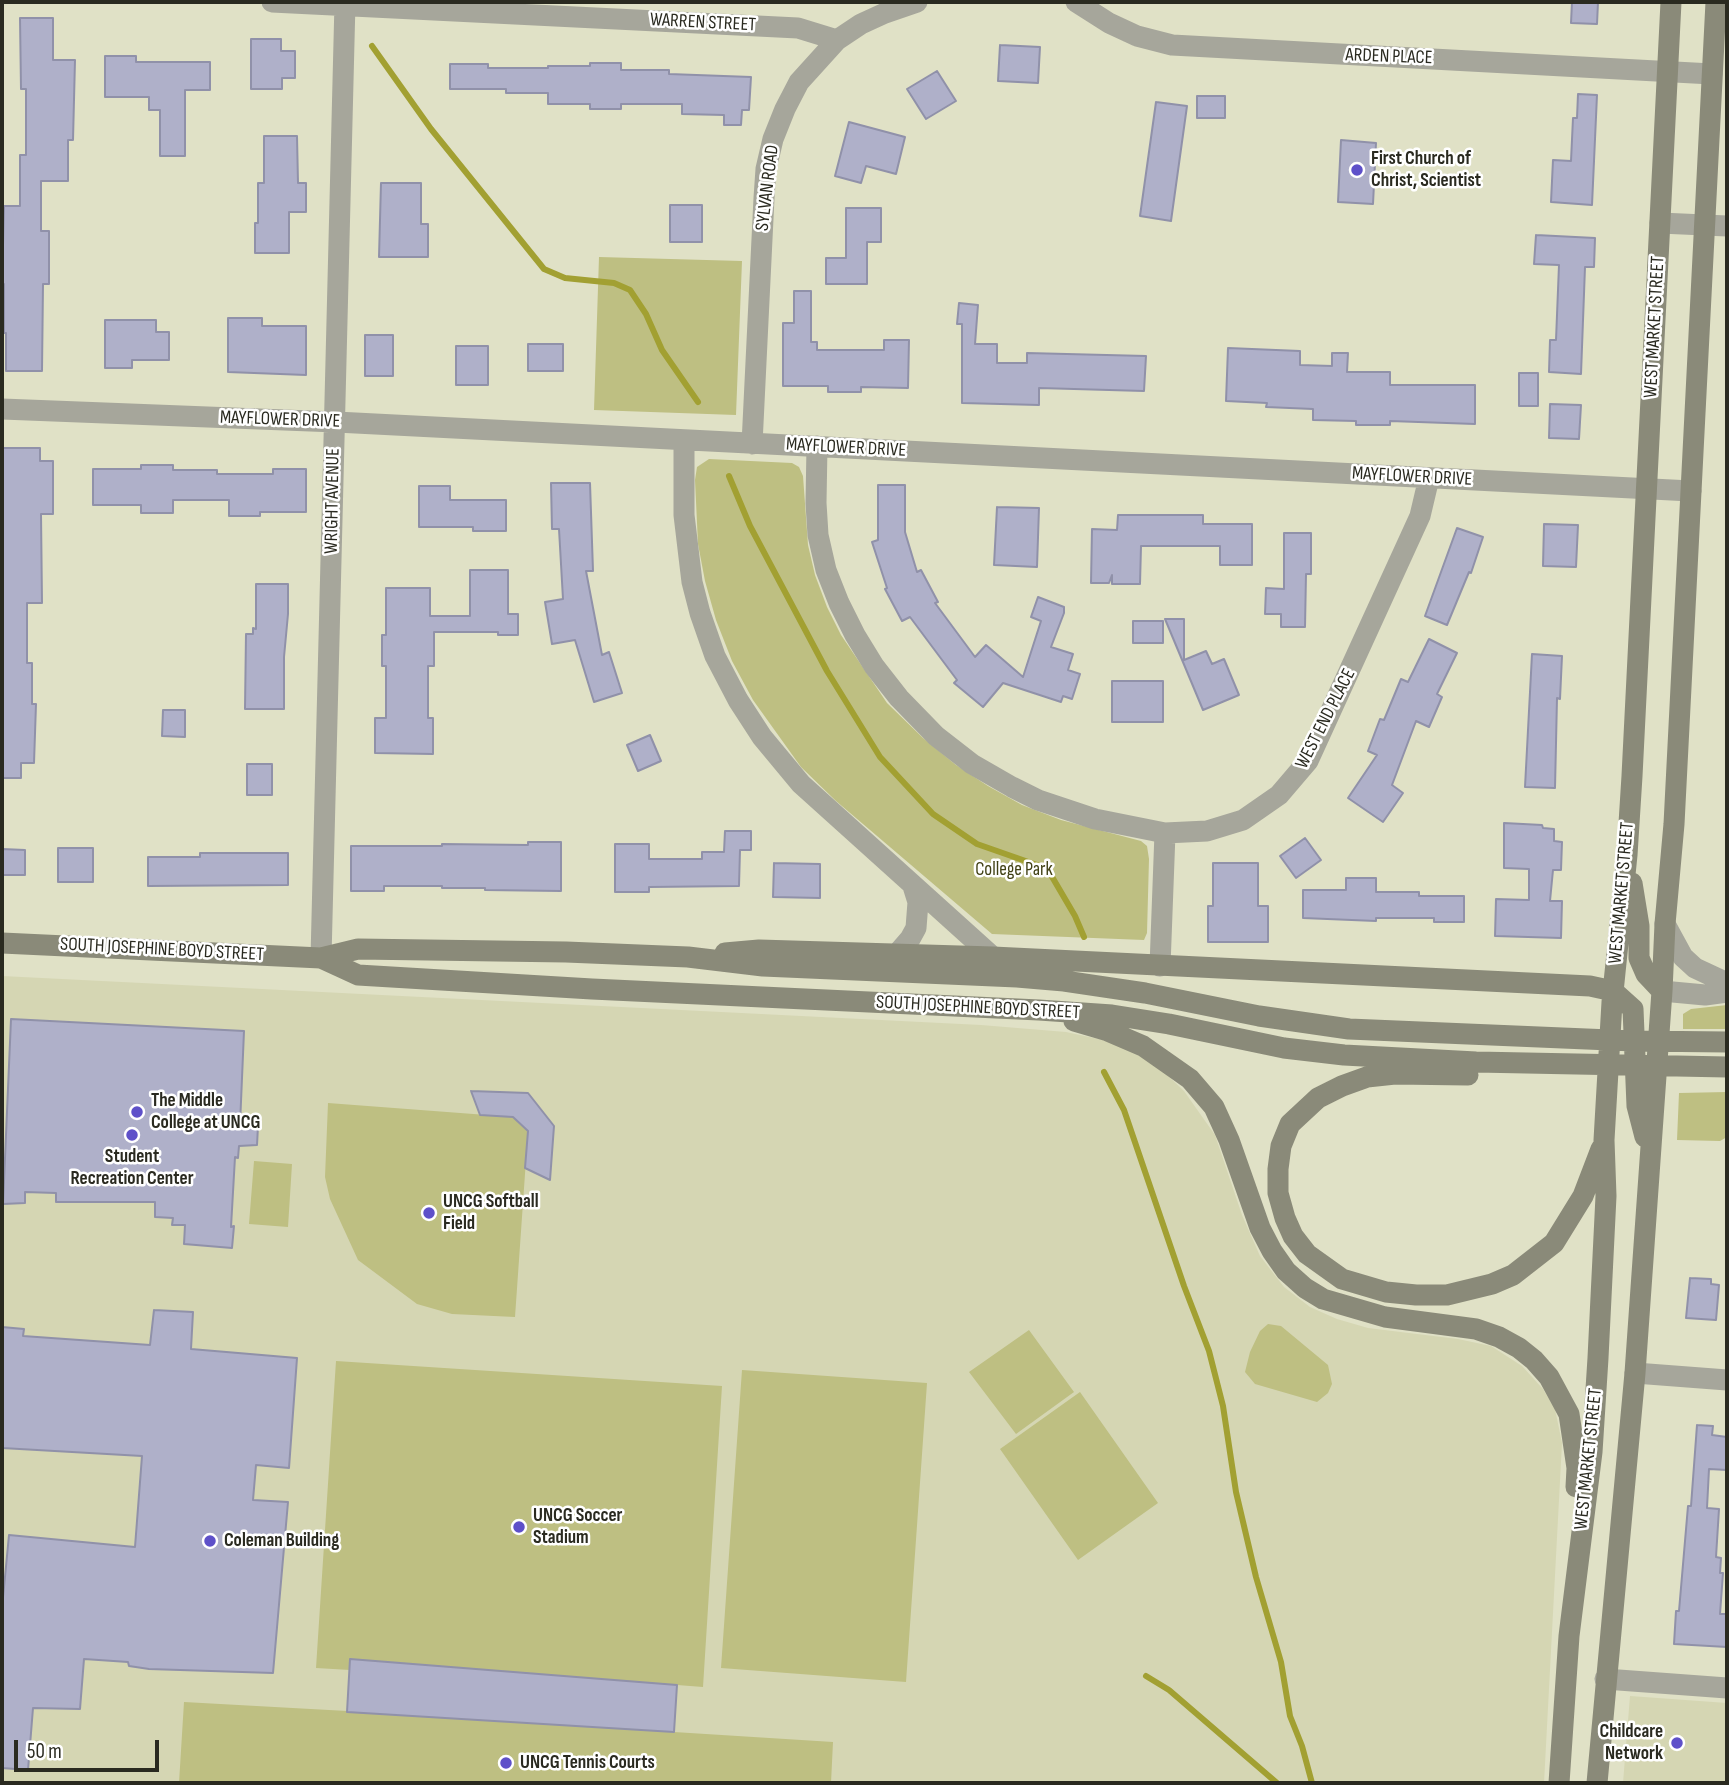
<!DOCTYPE html>
<style>
body{margin:0}
#map{position:relative;width:1729px;height:1785px;overflow:hidden;background:#e0e1c6;font-family:"Sofia Sans Condensed",sans-serif}
canvas{display:block}
.frame{position:absolute;inset:0;border:4px solid #2a2a20;pointer-events:none}
.scale{position:absolute;left:14px;top:1740px;width:145px;height:32px;box-sizing:border-box;border:4px solid #2a2a20;border-top:0;padding-left:9px;font-size:21px;line-height:24px;white-space:nowrap;color:#2a2a20;-webkit-text-stroke:5px #fff;paint-order:stroke}
</style>
<div id="map">
<canvas width="1729" height="1785"></canvas>
<div class="frame"></div>
<div class="scale">50 m</div>
</div>
<script>
const ctx = document.querySelector('canvas').getContext('2d');
ctx.lineJoin = 'round';
function fillPath(path, color) {
  ctx.fillStyle = color;
  ctx.fill(path, 'evenodd');
}
function poly(rows) {
  const path = new Path2D();
  for (const r of rows) {
    path.moveTo(r[0], r[1]);
    for (let i = 2; i < r.length; i += 2) path.lineTo(r[i], r[i + 1]);
  }
  return path;
}
function stroke(path, color, width, dash) {
  ctx.strokeStyle = color;
  ctx.lineWidth = width;
  ctx.lineCap = dash ? 'butt' : 'round';
  ctx.setLineDash(dash || []);
  ctx.stroke(path);
}
function label(font, color, halo, rows, align = 'center') {
  ctx.font = font + ' "Sofia Sans Condensed",sans-serif';
  ctx.lineWidth = 5;
  ctx.setLineDash([]);
  ctx.textBaseline = 'middle';
  ctx.strokeStyle = halo;
  ctx.fillStyle = color;
  for (const [text, x, y, turn = 0] of rows) {
    ctx.save();
    ctx.translate(x, y);
    ctx.rotate((+turn || 0) * Math.PI / 180);
    ctx.textAlign = isNaN(turn) ? turn : align;
    if (halo) ctx.strokeText(text, 0, 0);
    ctx.fillText(text, 0, 0);
    ctx.restore();
  }
}
fillPath(poly([
 [2,976,981,1025,1066,1032,1108,1041,1140,1055,1165,1073,1184,1091,1215,1135,1242,1215,1260,1256,1284,1287,1310,1307,1337,1319,1368,1328,1458,1339,1491,1346,1522,1366,1543,1389,1555,1409,1562,1443,1544,1783,2,1783],
 [1630,1696,1727,1703,1727,1783,1623,1783]
]), '#d5d6b3');
fillPath(poly([
 [599,257,742,261,736,415,594,410],
 [709,459,792,463,799,467,803,476,808,545,815,575,827,607,841,635,887,703,923,738,956,765,988,786,1022,805,1061,820,1141,841,1147,846,1149,859,1147,933,1144,940,992,934,836,801,801,767,753,700,732,661,716,620,705,581,698,544,695,480,697,467],
 [1727,1005,1727,1029,1683,1029,1683,1014,1691,1009],
 [1727,1092,1727,1137,1720,1141,1677,1140,1679,1093],
 [328,1103,513,1117,528,1131,515,1317,452,1314,417,1304,358,1260,330,1199,325,1177],
 [254,1161,292,1164,288,1227,249,1224],
 [1268,1324,1281,1326,1328,1365,1332,1384,1328,1393,1317,1402,1255,1384,1245,1372,1250,1352,1260,1331],
 [1029,1330,1074,1392,1016,1434,969,1372],
 [336,1361,722,1386,703,1687,677,1685,674,1732,833,1742,831,1783,179,1783,184,1702,347,1711,350,1670,316,1668],
 [742,1370,927,1383,906,1682,721,1668],
 [1080,1392,1158,1503,1078,1560,1000,1449]
]), '#bebf82');
stroke(poly([
 [372,46,431,129,544,269,565,278,614,283,630,290,646,314,662,350,698,402],
 [729,476,750,526,827,671,880,757,933,814,977,844,1037,865,1051,875,1075,916,1084,937],
 [1104,1072,1124,1110,1184,1286,1209,1351,1223,1406,1236,1492,1256,1577,1281,1662,1290,1716,1302,1746,1312,1783],
 [1146,1676,1169,1690,1277,1783]
]), '#a2a032', 6);
const building = poly([
 [1572,2,1598,2,1597,24,1571,23,1572,2],
 [20,18,53,18,53,60,75,60,73,140,68,140,68,181,41,181,41,231,49,231,49,284,43,284,42,371,6,371,6,333,4,333,4,284,2,284,4,206,20,206,20,155,26,155,26,89,21,89,20,18],
 [251,39,281,39,281,51,295,51,295,78,282,78,282,89,251,89,251,39],
 [1000,45,1040,47,1038,83,998,81,1000,45],
 [105,56,136,56,136,62,210,62,210,90,185,90,185,156,160,156,160,110,149,110,149,97,105,97,105,56],
 [590,63,621,63,621,70,669,70,669,74,751,77,749,110,742,110,741,125,724,125,724,115,682,114,682,104,621,104,621,109,590,109,590,104,548,104,548,93,506,93,506,89,450,89,450,64,488,64,488,68,548,68,548,66,590,66,590,63],
 [937,71,956,101,926,119,907,89,937,71],
 [1578,94,1597,95,1592,205,1551,202,1553,160,1571,161,1573,118,1577,118,1578,94],
 [1197,96,1225,96,1225,118,1197,118,1197,96],
 [1156,102,1187,106,1171,221,1140,216,1156,102],
 [849,122,905,137,896,174,866,166,861,183,835,176,849,122],
 [264,136,297,136,298,183,306,183,306,212,289,212,289,253,255,253,255,223,258,223,258,183,264,183,264,136],
 [1341,140,1376,143,1373,204,1338,202,1341,140],
 [381,183,421,183,421,224,428,224,428,257,379,257,381,183],
 [670,205,702,205,702,242,670,242,670,205],
 [846,208,881,208,881,242,867,242,867,284,826,284,826,258,846,258,846,208],
 [1536,235,1595,238,1594,267,1585,267,1581,374,1549,372,1550,340,1556,340,1559,265,1534,264,1536,235],
 [794,291,811,291,811,342,817,342,817,350,884,350,884,340,909,340,908,388,861,387,861,392,828,392,828,386,783,386,783,323,794,323,794,291],
 [959,303,978,305,975,344,997,344,997,363,1027,363,1027,353,1146,356,1144,391,1039,388,1039,405,962,403,962,324,957,324,959,303],
 [228,318,262,318,262,326,306,326,306,375,228,372,228,318],
 [105,320,156,320,156,332,169,332,169,360,132,360,132,368,105,368,105,320],
 [365,335,393,335,393,376,365,376,365,335],
 [528,344,563,344,563,371,528,371,528,344],
 [456,346,488,346,488,385,456,385,456,346],
 [1228,348,1300,351,1300,365,1332,366,1332,353,1348,353,1347,372,1390,372,1390,385,1475,385,1475,424,1390,421,1390,425,1356,425,1356,421,1313,420,1313,409,1266,407,1267,403,1226,401,1228,348],
 [1519,373,1538,373,1538,406,1519,406,1519,373],
 [1550,404,1581,405,1579,439,1549,438,1550,404],
 [2,448,40,448,40,461,53,461,53,514,41,514,42,603,27,603,27,663,32,663,32,704,36,704,34,763,21,763,21,778,2,778,2,448],
 [141,465,173,465,173,470,217,470,217,474,273,474,273,469,306,469,306,512,260,512,260,516,229,516,229,500,173,500,173,513,141,513,141,505,93,505,93,469,141,469,141,465],
 [551,483,590,483,593,571,586,571,602,655,609,652,622,693,594,702,575,640,552,644,545,602,563,599,559,529,552,529,551,483],
 [878,485,905,485,905,532,917,572,921,570,938,602,935,603,975,657,986,645,1023,677,1041,621,1031,617,1038,597,1064,607,1064,613,1051,647,1073,654,1068,670,1080,674,1072,699,1063,696,1061,702,1003,683,983,707,954,683,957,680,910,617,902,621,885,589,887,588,872,542,878,540,878,485],
 [419,486,450,486,450,500,506,500,506,531,473,531,473,527,419,527,419,486],
 [997,507,1039,508,1037,567,994,565,997,507],
 [1118,515,1203,515,1203,524,1252,524,1252,565,1220,565,1220,546,1141,546,1140,584,1112,584,1112,575,1109,583,1091,583,1092,529,1117,530,1118,515],
 [1544,524,1578,525,1576,567,1543,566,1544,524],
 [1457,528,1483,537,1471,573,1469,572,1447,625,1425,616,1457,528],
 [1284,533,1311,533,1311,574,1306,574,1305,627,1281,627,1281,614,1265,614,1266,588,1284,589,1284,533],
 [470,570,508,570,508,614,518,614,518,635,498,635,498,632,434,632,434,666,428,666,428,718,433,718,433,754,375,753,375,718,386,718,386,666,382,666,382,635,386,635,386,588,430,588,430,616,470,616,470,570],
 [256,584,288,584,288,614,284,657,284,709,245,709,246,634,253,634,253,628,256,629,256,584],
 [1165,619,1184,619,1184,660,1206,651,1212,664,1224,659,1239,695,1203,710,1165,619],
 [1133,621,1163,621,1163,643,1133,643,1133,621],
 [1429,639,1457,653,1437,694,1442,697,1429,727,1416,721,1392,785,1403,793,1383,822,1348,798,1377,755,1368,751,1380,719,1384,720,1401,679,1408,682,1429,639],
 [1532,654,1562,656,1560,699,1557,698,1555,788,1525,787,1532,654],
 [1112,681,1163,681,1163,722,1112,722,1112,681],
 [163,710,185,710,185,737,162,736,163,710],
 [650,735,661,761,638,771,627,745,650,735],
 [247,764,272,764,272,795,247,795,247,764],
 [1504,823,1542,825,1543,828,1554,829,1554,841,1562,842,1561,870,1553,870,1550,901,1562,901,1561,938,1495,936,1496,899,1529,900,1529,869,1504,868,1504,823],
 [725,831,751,831,751,850,740,850,739,886,649,887,649,892,615,892,615,844,649,844,649,859,702,859,702,852,724,852,725,831],
 [1305,838,1321,860,1296,878,1280,856,1305,838],
 [528,842,561,842,561,891,485,890,485,888,442,888,442,886,384,886,384,891,351,891,351,846,442,846,442,844,528,845,528,842],
 [58,848,93,848,93,882,58,882,58,848],
 [2,849,25,850,25,875,2,875,2,849],
 [200,853,288,853,288,885,148,886,148,857,200,857,200,853],
 [774,863,820,864,820,898,773,897,774,863],
 [1213,863,1258,863,1258,906,1268,906,1268,942,1208,942,1208,906,1213,906,1213,863],
 [1346,878,1376,878,1376,892,1419,892,1419,896,1464,896,1464,922,1434,922,1434,918,1376,918,1376,921,1303,918,1303,890,1346,890,1346,878],
 [11,1019,244,1031,240,1125,258,1126,257,1145,239,1146,238,1158,235,1157,231,1227,234,1226,232,1248,184,1244,185,1225,172,1225,173,1218,155,1217,155,1202,56,1202,56,1193,25,1192,25,1203,3,1204,11,1019],
 [471,1091,528,1093,554,1126,550,1180,525,1168,528,1131,513,1117,480,1115,471,1091],
 [1690,1278,1711,1279,1711,1284,1719,1285,1716,1320,1686,1318,1690,1278],
 [154,1310,193,1312,191,1349,297,1358,289,1468,256,1465,253,1500,288,1502,273,1673,149,1669,129,1666,128,1662,84,1659,80,1709,33,1708,28,1770,2,1768,2,1608,9,1535,135,1547,142,1456,2,1448,2,1327,24,1329,23,1336,150,1345,154,1310],
 [1697,1425,1713,1426,1712,1435,1727,1437,1727,1470,1709,1469,1707,1508,1719,1509,1716,1557,1721,1558,1720,1573,1723,1573,1720,1614,1727,1614,1727,1647,1674,1644,1676,1611,1679,1611,1688,1506,1691,1506,1697,1425],
 [350,1659,677,1685,674,1732,347,1712,350,1659]
]);
fillPath(building, '#afb0c9');
stroke(building, '#9091a9', 2);
stroke(poly([
 [272,2,798,28,837,40],
 [1076,2,1109,23,1137,36,1172,45,1712,74],
 [1660,223,1727,226],
 [2,409,336,422,1691,491],
 [684,440,684,515,692,582,700,613,715,656,738,700,762,737,801,784,993,957],
 [752,444,764,198,766,169,773,139,785,109,799,82,837,40,861,24,885,13,917,2],
 [817,446,816,503,818,535,826,570,839,603,855,635,874,666,899,698,936,736,972,764,1012,787,1038,800,1095,819,1165,833,1207,831,1243,820,1279,795,1308,761,1420,516,1429,478],
 [1665,924,1683,957,1695,968,1727,983],
 [897,954,910,939,916,928,918,902,913,886],
 [321,958,345,2],
 [1160,966,1165,833],
 [1662,991,1705,995,1727,992],
 [1635,1373,1727,1380],
 [1605,1679,1727,1688]
]), '#a6a69b', 21);
stroke(poly([
 [1632,883,1639,926,1639,958,1646,974,1662,991],
 [2,943,321,958,358,949,566,952,688,957,763,966,1017,977,1064,981,1145,993,1259,1016,1349,1029,1634,1041,1727,1042],
 [725,953,759,950,993,957,1590,986,1613,991,1633,1009,1637,1106,1645,1137],
 [321,958,358,975,592,989,1039,1010,1112,1015,1169,1024,1284,1048,1344,1055,1476,1062,1727,1067],
 [1074,1021,1108,1031,1143,1046,1190,1079,1214,1107,1229,1140,1260,1228,1272,1251,1286,1271,1305,1288,1323,1299,1385,1317,1476,1329,1499,1337,1519,1348,1534,1360,1549,1377,1569,1414,1577,1468,1576,1487],
 [1468,1075,1395,1074,1367,1077,1342,1086,1318,1098,1290,1124,1281,1146,1278,1169,1278,1193,1285,1218,1293,1236,1307,1254,1342,1279,1386,1292,1416,1295,1447,1295,1492,1284,1513,1275,1554,1243,1583,1196,1601,1149],
 [1559,1783,1569,1636,1592,1452,1598,1358,1606,1196,1604,1140,1612,1002,1627,855,1632,776,1671,2],
 [1597,1783,1635,1373,1662,991,1665,924,1674,824,1716,2]
]), '#8a8a79', 21);
for (const [x, y, r, color] of [
 [1357,170,7,"#5e50c9"],
 [137,1112,7,"#5e50c9"],
 [132,1135,7,"#5e50c9"],
 [429,1213,7,"#5e50c9"],
 [519,1527,7,"#5e50c9"],
 [210,1541,7,"#5e50c9"],
 [1677,1743,7,"#5e50c9"],
 [506,1763,7,"#5e50c9"]
]) {
  const dot = new Path2D();
  dot.arc(x, y, r, 0, 2 * Math.PI);
  ctx.fillStyle = color;
  ctx.fill(dot);
  stroke(dot, '#fff', 2.5);
}
label('19px', '#2a2a20', '#fff', [
 ["WARREN STREET",703,23,3],
 ["ARDEN PLACE",1389,57,2],
 ["SYLVAN ROAD",768,188,-83],
 ["WEST MARKET STREET",1655,327,-87],
 ["MAYFLOWER DRIVE",280,420,2],
 ["MAYFLOWER DRIVE",846,448,3],
 ["MAYFLOWER DRIVE",1412,477,3],
 ["WRIGHT AVENUE",333,501,-89],
 ["WEST END PLACE",1326,719,-63],
 ["WEST MARKET STREET",1622,893,-85],
 ["SOUTH JOSEPHINE BOYD STREET",162,950,3],
 ["SOUTH JOSEPHINE BOYD STREET",978,1008,3],
 ["WEST MARKET STREET",1589,1459,-84]
]);
label('bold 19px', '#2a2a20', '#fff', [
 ["First Church of",1371,159],
 ["Christ, Scientist",1371,181],
 ["The Middle",151,1101],
 ["College at UNCG",151,1123],
 ["Student",132,1157,"center"],
 ["Recreation Center",132,1179,"center"],
 ["UNCG Softball",443,1202],
 ["Field",443,1224],
 ["UNCG Soccer",533,1516],
 ["Stadium",533,1538],
 ["Coleman Building",224,1541],
 ["Childcare",1663,1732,"right"],
 ["Network",1663,1754,"right"],
 ["UNCG Tennis Courts",520,1763]
], 'left');
label('19px', '#414115', '#fff', [
 ["College Park",1014,870]
]);
</script>
